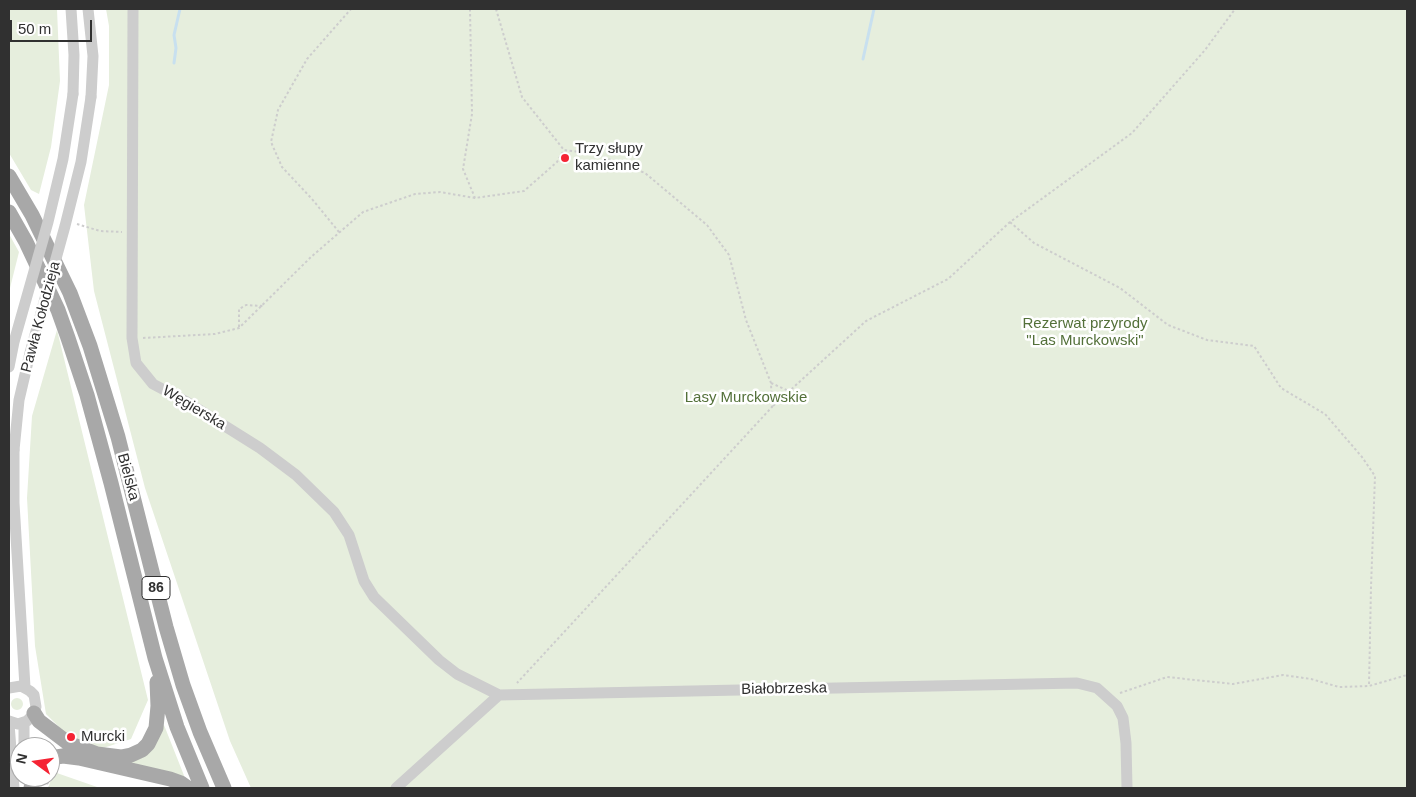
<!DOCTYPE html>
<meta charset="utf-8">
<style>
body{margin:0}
#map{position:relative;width:1416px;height:797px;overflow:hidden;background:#fff;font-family:Arial,sans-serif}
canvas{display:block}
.frame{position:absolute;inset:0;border:10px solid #303030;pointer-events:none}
.north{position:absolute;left:10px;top:737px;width:50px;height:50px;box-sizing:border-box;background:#fff;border:1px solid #acacac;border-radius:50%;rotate:284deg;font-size:14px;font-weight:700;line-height:20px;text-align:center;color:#303030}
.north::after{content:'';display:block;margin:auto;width:18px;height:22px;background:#f52434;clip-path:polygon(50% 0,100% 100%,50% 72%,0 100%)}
.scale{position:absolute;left:10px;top:20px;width:82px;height:22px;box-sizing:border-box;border:2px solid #303030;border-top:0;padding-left:6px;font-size:15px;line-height:18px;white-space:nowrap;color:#303030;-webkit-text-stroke:4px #fff;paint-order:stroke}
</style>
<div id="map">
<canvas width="1416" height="797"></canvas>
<div class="frame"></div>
<div class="north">N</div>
<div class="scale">50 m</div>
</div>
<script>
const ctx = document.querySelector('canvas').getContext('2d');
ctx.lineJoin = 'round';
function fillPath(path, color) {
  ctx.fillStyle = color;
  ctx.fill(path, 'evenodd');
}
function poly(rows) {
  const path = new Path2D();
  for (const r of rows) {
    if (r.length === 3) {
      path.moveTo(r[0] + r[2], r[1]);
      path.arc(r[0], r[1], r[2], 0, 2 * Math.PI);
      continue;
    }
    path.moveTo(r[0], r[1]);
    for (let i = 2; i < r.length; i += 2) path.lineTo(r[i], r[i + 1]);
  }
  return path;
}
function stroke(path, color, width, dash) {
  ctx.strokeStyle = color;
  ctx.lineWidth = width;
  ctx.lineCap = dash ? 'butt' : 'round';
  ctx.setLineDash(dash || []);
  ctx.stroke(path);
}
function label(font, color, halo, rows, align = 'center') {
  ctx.font = font + ' Arial,sans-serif';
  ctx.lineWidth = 5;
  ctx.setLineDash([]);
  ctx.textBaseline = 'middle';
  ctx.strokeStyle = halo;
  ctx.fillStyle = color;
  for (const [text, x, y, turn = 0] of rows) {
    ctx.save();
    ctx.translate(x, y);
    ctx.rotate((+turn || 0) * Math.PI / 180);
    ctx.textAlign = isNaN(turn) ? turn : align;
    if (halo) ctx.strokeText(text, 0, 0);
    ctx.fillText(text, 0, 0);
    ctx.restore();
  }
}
fillPath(poly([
 [9,9,57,9,60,81,51,147,39,194,31,190,9,153],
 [106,9,1407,9,1407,788,251,788,230,741,145,488,94,291,84,205,109,85,109,26],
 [9,234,19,252,9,292],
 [57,330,148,700,131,739,97,750,71,739,46,714,35,646,27,498,32,416],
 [17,704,6],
 [164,725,185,778,128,765],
 [54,772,100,788,48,788]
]), '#e6eedd');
stroke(poly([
 [863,59,874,9],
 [174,63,176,48,174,35,180,9]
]), '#c8e0ef', 3);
stroke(poly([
 [470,9,472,114,463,169,475,198],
 [496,9,522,97,564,150,595,154,645,173,707,225,729,255,746,320,771,383,772,407,517,683],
 [1010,222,1034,243,1120,288,1168,325,1207,340,1254,346,1281,388,1325,414,1362,457,1375,476,1371,587,1369,686],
 [77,224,100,231,122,232],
 [339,232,312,199,282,167,271,142,278,110,307,59,351,9],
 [239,327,239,309,246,305,263,306],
 [143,338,215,334,239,328,311,257,363,212,415,194,440,192,475,198,524,191,557,162,564,150],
 [771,383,789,391],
 [773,406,866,321,948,279,1010,222,1132,133,1205,50,1235,9],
 [1120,693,1167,677,1233,684,1283,675,1311,679,1339,687,1369,686,1407,675],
 [47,782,49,788]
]), '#cdcdcd', 2, [2.5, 2.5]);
stroke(poly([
 [71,9,74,55,73,94],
 [88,9,93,56,91,97],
 [133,9,132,338,136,363,153,384,185,401,260,448,296,475,334,512,349,535,364,581,374,597,439,660,457,674,499,695],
 [14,450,14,503,25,687],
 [9,688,21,686,30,691,34,695,36,707,32,716,27,721,18,724,9,721],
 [24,722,24,747],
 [9,724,14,788],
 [396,788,499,695,1077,683,1097,688,1117,706,1123,718,1126,743,1127,788]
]), '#cdcdcd', 11);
stroke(poly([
 [9,176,32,215,70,293,90,346,118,437,166,627,183,685,200,732,224,788],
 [9,212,26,242,58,310,68,338,87,395,111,483,155,658,177,727,202,788],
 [34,713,39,721,68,743,97,754,121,757,131,755,142,750,148,744,156,728,158,706,157,682],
 [50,758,63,756,79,758,170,779,181,783,188,788],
 [31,788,34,777]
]), '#a8a8a8', 15);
stroke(poly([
 [9,367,14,342,48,222,63,159,73,94],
 [14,450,19,400,30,353,65,226,81,162,91,97]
]), '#cdcdcd', 11);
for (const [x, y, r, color] of [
 [565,158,5,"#f52434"],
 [71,737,5,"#f52434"]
]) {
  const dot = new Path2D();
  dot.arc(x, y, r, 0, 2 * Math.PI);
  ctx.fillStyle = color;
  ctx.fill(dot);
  stroke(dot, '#fff', 2);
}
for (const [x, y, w] of [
 [156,588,28]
]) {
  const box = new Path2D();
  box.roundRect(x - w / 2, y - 11.5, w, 23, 4);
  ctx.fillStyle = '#fff';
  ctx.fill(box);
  stroke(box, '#303030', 1);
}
label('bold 14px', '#303030', null, [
 ["86",156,588]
]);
label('15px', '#303030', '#fff', [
 ["Trzy słupy",575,149],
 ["kamienne",575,166],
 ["Murcki",81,737]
], 'left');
label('15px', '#303030', '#fff', [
 ["Pawła Kołodzieja",41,317,-75],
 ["Węgierska",194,408,31],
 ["Bielska",128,477,75],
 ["Białobrzeska",784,689,-1]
]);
label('15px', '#537039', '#fff', [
 ["Rezerwat przyrody",1085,324],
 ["\"Las Murckowski\"",1085,341],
 ["Lasy Murckowskie",746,398]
]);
</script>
